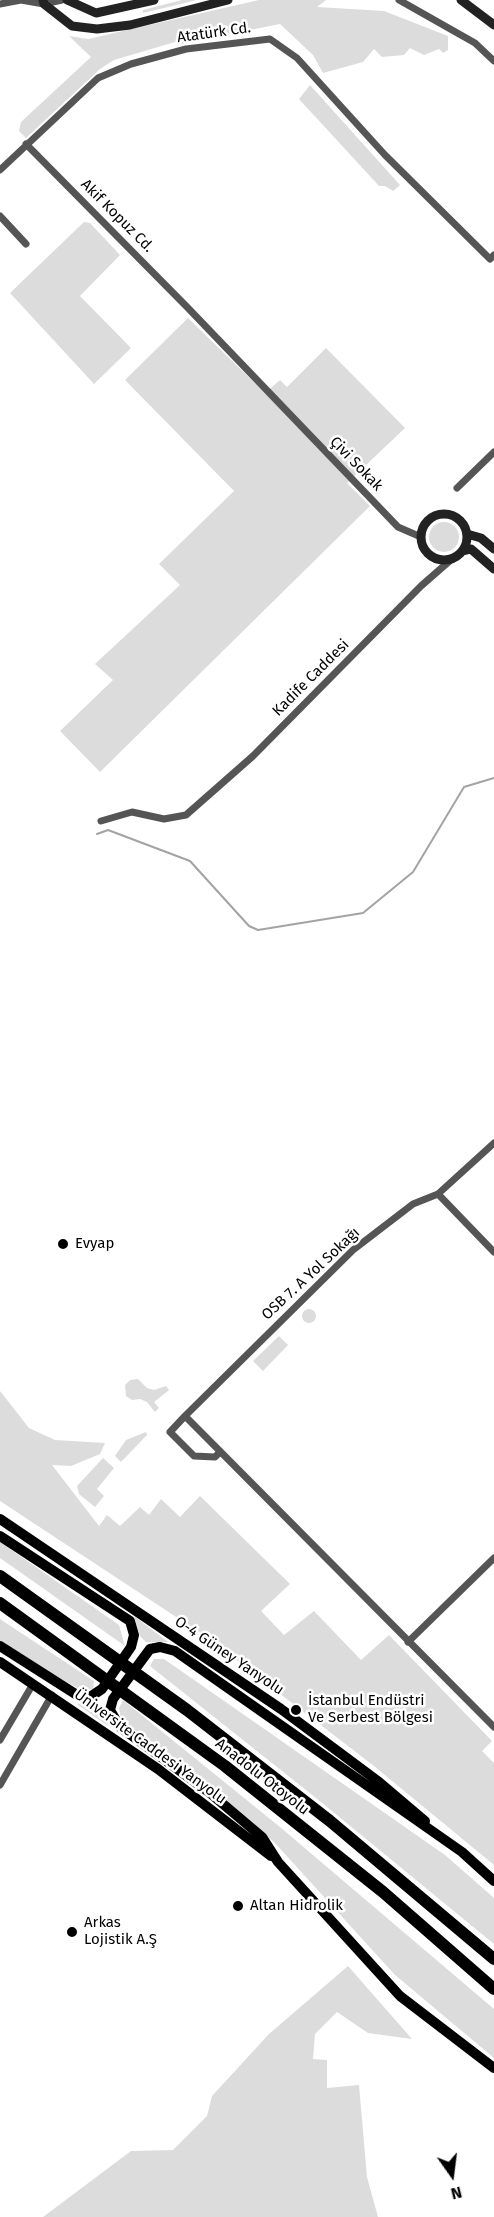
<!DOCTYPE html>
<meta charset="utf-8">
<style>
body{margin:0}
#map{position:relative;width:494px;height:2217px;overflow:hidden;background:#fff;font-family:"Fira Sans",sans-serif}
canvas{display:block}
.north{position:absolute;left:422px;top:2145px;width:60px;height:60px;-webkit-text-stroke:4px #fff;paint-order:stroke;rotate:166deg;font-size:16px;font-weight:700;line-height:24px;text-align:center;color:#000}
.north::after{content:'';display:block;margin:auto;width:21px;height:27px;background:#000;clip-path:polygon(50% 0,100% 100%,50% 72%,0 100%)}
</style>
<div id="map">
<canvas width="494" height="2217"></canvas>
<div class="north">N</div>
</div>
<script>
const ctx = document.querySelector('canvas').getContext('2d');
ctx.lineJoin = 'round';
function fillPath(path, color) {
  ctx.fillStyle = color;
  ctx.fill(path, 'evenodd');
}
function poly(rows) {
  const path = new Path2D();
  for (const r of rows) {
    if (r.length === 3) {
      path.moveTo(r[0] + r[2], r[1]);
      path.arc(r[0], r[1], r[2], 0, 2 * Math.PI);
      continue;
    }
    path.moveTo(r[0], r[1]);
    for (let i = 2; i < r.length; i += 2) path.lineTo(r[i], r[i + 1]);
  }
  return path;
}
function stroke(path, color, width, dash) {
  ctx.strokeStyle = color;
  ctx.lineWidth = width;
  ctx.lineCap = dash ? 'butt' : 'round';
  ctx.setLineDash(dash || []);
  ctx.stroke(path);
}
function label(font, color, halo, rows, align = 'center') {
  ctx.font = font + ' "Fira Sans",sans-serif';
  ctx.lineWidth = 5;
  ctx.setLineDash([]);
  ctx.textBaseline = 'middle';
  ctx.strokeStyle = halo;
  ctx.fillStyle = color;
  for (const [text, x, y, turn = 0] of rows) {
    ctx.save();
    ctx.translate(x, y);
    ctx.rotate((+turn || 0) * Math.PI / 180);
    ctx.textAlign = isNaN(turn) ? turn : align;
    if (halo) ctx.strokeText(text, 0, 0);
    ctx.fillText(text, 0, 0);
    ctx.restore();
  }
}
fillPath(poly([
 [182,0,197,0,143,13,143,10],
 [259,0,326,0,317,7,384,11,448,36,448,50,443,53,439,49,424,55,410,48,404,55,382,57,374,49,363,62,323,73,313,55,280,24,180,44,175,42,114,60,100,69,26,138,19,131,21,122,91,57,69,36,88,39],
 [310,85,400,185,393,191,385,186,379,186,299,99],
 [84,222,90,223,120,255,80,296,131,348,94,384,10,293],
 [188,318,265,393,280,380,287,387,326,348,405,428,347,483,370,506,100,772,60,731,113,680,95,664,180,585,159,564,234,491,125,380],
 [444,537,15],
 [309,1316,7],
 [279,1336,288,1345,263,1371,253,1361],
 [138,1379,147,1388,154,1390,166,1386,169,1390,154,1402,159,1408,155,1412,147,1402,140,1399,132,1400,126,1396,125,1385,130,1380],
 [0,1391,29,1428,55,1440,105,1443,100,1454,71,1466,52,1465,99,1526,107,1515,120,1526,140,1507,149,1515,161,1499,180,1517,200,1496,290,1584,261,1611,284,1635,314,1611,361,1660,389,1635,492,1741,482,1751,494,1763,494,1865,374,1766,202,1634,0,1501],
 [146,1432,147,1435,121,1462,115,1456,126,1440],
 [103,1458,114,1468,97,1489,104,1496,95,1507,79,1494,77,1486],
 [0,1542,119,1625,125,1646,0,1558],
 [134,1616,168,1642,146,1642,140,1636],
 [0,1619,94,1681,93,1689,81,1690,0,1644],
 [154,1659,164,1659,445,1855,494,1898,494,1944,321,1802,150,1666],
 [123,1700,280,1827,494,2009,494,2058,395,1975,274,1842,121,1719,119,1708],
 [77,1704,92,1704,104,1712,108,1726],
 [348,1966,412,2039,368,2033,337,2012,315,2034,313,2059,327,2060,327,2088,359,2085,367,2177,378,2217,43,2217,131,2151,173,2150,207,2116,212,2096,269,2034]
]), '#dcdcdc');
stroke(poly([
 [97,834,108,830,190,861,249,926,258,930,363,913,413,872,464,787,494,778]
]), '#a3a3a3', 2);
stroke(poly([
 [399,0,475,43,494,61],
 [0,4,21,0,44,4,62,0],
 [26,144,188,308,398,527,421,537],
 [0,170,98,78,131,64,186,49,270,39,297,58,385,155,490,259,494,255],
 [0,216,26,244],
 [457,488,494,452],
 [101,821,132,812,164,819,186,815,253,756,421,586,453,558],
 [438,1194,494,1252],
 [185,1416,353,1250,413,1204,438,1194,494,1143],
 [220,1452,215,1457,194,1456,170,1432,185,1416,494,1727],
 [408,1642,494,1558],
 [0,1740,33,1684],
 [0,1785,52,1695]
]), '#555', 7);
stroke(poly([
 [43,0,44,4,72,26,97,29,130,25,228,0],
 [67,0,96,13,154,0],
 [461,0,494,25],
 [444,537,23],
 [467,534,481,538,494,549],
 [463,551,471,549,494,569]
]), '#222', 9);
stroke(poly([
 [0,1519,281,1709,379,1782,425,1821],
 [0,1536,130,1621,134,1635,131,1647,102,1689,90,1697,77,1695,0,1646],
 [0,1662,158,1769,271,1856],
 [494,1881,462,1852,175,1651,160,1647,150,1649,113,1699,110,1710,120,1727,210,1793,262,1837,278,1862,400,1996,494,2068]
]), '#000', 10);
stroke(poly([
 [0,1576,187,1710,330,1821,494,1959],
 [0,1603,225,1766,383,1892,494,1989]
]), '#000', 12);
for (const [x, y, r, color] of [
 [63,1244,6,"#000"],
 [296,1710,6,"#000"],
 [238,1906,6,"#000"],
 [72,1932,6,"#000"]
]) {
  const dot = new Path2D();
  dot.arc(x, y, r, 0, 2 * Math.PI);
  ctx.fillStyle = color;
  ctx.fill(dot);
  stroke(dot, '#fff', 2);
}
label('15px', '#000', '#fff', [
 ["Atatürk Cd.",214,33,-8],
 ["Akif Kopuz Cd.",117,216,45],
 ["Çivi Sokak",356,464,46],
 ["Kadife Caddesi",311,678,-45],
 ["OSB 7. A Yol Sokağı",311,1274,-43],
 ["O-4 Güney Yanyolu",229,1656,34],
 ["Üniversite Caddesi Yanyolu",150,1747,36],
 ["Anadolu Otoyolu",262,1777,38]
]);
label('15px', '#000', '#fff', [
 ["Evyap",75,1244],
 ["İstanbul Endüstri",308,1701],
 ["Ve Serbest Bölgesi",308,1718],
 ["Altan Hidrolik",250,1906],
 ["Arkas",84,1923],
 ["Lojistik A.Ş",84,1940]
], 'left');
</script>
